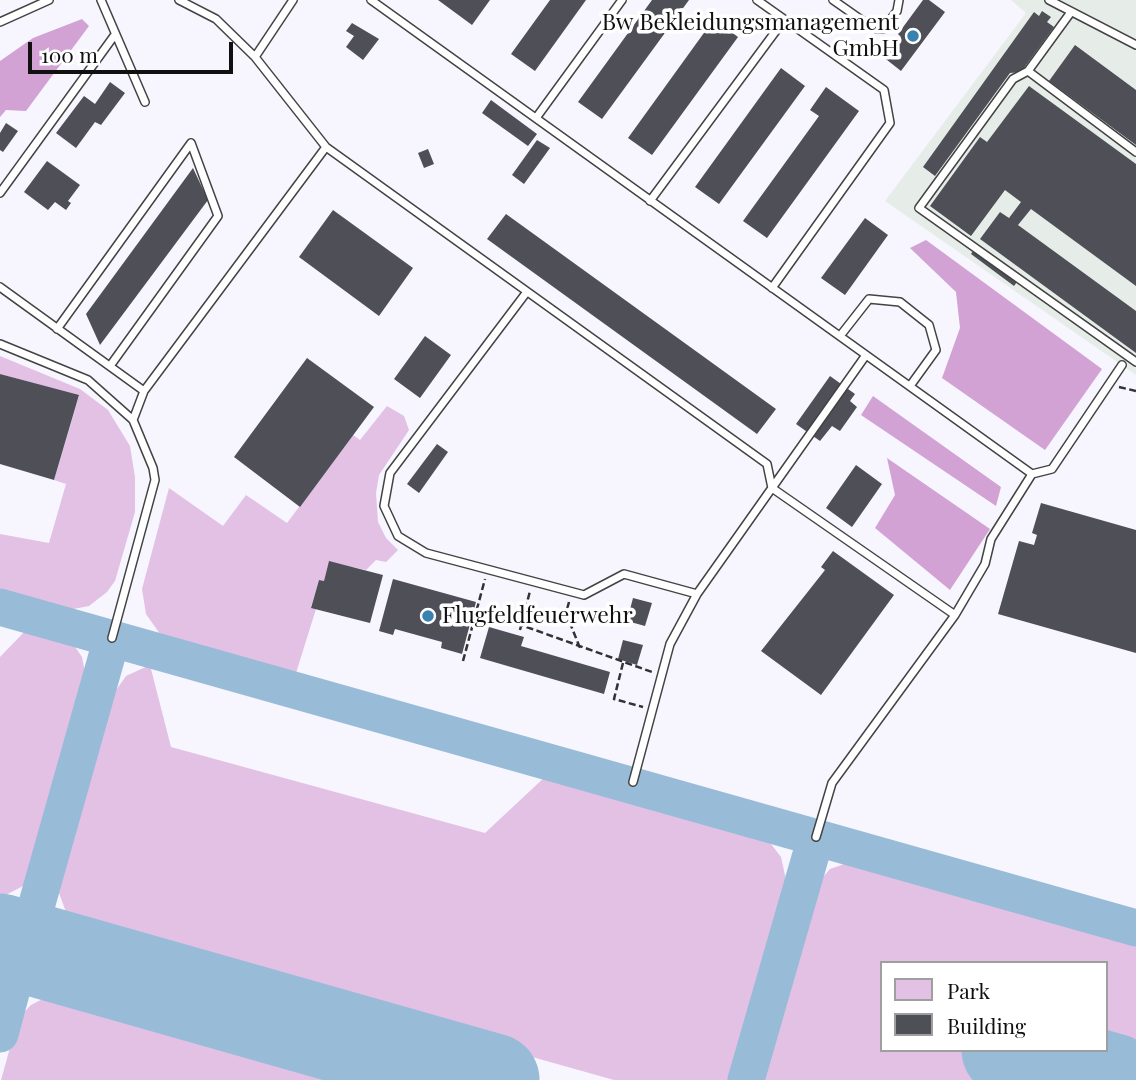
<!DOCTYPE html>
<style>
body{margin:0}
#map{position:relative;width:1136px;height:1080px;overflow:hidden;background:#f7f5fe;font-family:"Playfair Display",serif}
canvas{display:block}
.legend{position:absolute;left:880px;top:961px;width:228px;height:91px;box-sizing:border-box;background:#fff;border:2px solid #9f9f9f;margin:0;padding:9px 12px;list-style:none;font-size:21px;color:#101010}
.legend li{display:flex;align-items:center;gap:14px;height:35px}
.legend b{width:35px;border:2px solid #9f9f9f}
.scale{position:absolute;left:28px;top:42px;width:205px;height:32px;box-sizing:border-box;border:4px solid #101010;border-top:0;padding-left:9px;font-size:21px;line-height:24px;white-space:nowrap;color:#101010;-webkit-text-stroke:5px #fff;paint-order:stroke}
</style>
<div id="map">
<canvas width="1136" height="1080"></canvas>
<ul class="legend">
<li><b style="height:19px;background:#e2c1e5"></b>Park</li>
<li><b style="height:19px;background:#4e4f57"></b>Building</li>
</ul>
<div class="scale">100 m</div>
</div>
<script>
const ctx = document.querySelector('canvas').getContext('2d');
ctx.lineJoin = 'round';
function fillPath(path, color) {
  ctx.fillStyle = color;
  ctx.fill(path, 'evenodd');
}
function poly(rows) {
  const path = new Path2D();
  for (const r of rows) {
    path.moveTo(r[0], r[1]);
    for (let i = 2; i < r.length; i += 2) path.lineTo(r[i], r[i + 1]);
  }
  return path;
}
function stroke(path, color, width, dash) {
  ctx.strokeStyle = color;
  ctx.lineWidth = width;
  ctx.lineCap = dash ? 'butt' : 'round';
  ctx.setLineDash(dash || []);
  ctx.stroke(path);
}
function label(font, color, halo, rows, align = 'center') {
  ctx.font = font + ' "Playfair Display",serif';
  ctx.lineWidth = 7;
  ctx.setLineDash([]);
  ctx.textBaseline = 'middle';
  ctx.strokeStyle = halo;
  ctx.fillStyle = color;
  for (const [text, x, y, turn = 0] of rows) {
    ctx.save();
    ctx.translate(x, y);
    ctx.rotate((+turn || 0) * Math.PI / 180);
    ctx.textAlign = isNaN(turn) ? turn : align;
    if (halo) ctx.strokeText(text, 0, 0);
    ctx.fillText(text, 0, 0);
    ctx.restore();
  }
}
fillPath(poly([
 [1011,0,1136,0,1136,375,885,201,1026,13]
]), '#e6ede8');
fillPath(poly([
 [0,356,80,389,108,410,130,446,135,477,135,512,115,581,107,592,89,606,68,610,0,593,0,534,49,543,66,484,54,480,79,396,0,374],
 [387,406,404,416,409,430,379,475,376,493,378,522,386,538,398,550,386,562,376,560,366,570,329,562,324,581,319,580,311,607,316,609,296,673,292,676,170,640,160,634,146,614,142,589,169,488,223,526,246,495,287,523,353,435,360,440],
 [28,628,71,641,82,657,86,678,32,872,23,886,0,898,0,657],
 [150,665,171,747,485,833,547,775,759,836,771,844,781,857,788,889,736,1071,730,1080,614,1080,95,934,77,924,66,912,59,893,61,873,107,703,126,676],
 [850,862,1136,943,1136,1080,760,1080,816,885,830,869],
 [882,963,1106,963,1106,1050,882,1050],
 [54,993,71,995,368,1080,1,1080,18,1019,31,1005]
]), '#e2c1e5');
fillPath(poly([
 [82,19,89,26,26,111,6,110,0,117,0,61,33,38],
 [926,240,1102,369,1045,450,942,378,960,328,956,292,910,248],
 [873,396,1001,487,996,506,861,415],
 [887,458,990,529,950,590,875,528,895,495]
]), '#d3a2d4');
stroke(poly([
 [0,607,1136,928],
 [0,934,20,927,36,907,112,638],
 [0,948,13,970,12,989,0,1034],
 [12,989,22,973,34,964,51,960,71,960],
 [746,1080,816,837]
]), '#98bcd7', 37);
stroke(poly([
 [0,940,493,1080],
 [1008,1050,1113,1080]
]), '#98bcd7', 93);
fillPath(poly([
 [438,0,490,0,472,25],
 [550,0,586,0,535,71,511,54],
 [652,0,689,0,602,119,578,102],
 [923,0,929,0,945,12,901,71,882,56,893,41,896,43,901,37,898,34],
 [1042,11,1051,17,1047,22,1054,27,1021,72,1010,73,935,176,923,167,1034,12,1039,16],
 [714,19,738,37,652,155,628,138],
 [352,23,379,39,363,60,346,47,354,36,346,31],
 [1075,45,1136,90,1136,145,1049,81],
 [781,68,805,86,719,204,695,187],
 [110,82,125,93,101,125,95,122,76,148,56,133,84,96,95,104],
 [1029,86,1136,164,1136,286,1031,209,1018,225,1136,311,1136,353,980,239,1000,212,1009,218,1021,202,1005,190,971,236,930,206,980,137,987,142],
 [826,87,859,111,767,238,743,221,819,116,810,110],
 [491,100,537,134,528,146,482,113],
 [6,123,18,131,3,152,0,150,0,133],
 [537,140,550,148,524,184,512,175],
 [428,149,434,164,424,168,418,153],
 [47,161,80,185,68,201,71,203,66,210,55,202,48,210,24,192],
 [193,168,208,200,100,345,86,314],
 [333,210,413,268,379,316,299,257],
 [506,214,776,409,757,434,487,239],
 [865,218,888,235,845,295,821,278],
 [975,248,1019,279,1014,286,971,254],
 [425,336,451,355,420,398,394,379],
 [307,358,374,407,300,507,234,457],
 [0,374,79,395,54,480,0,464],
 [830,376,855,394,850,401,857,407,840,431,832,426,820,441,796,424],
 [437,444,448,452,419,493,407,484],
 [856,465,882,484,852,527,826,508],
 [1041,503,1136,530,1136,653,998,614,1019,541,1034,545,1037,535,1032,533],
 [833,551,894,595,821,695,761,651,825,570,821,567],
 [329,561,383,575,370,623,311,608,319,580,324,581],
 [393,579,476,602,462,654,441,648,442,642,395,629,393,635,379,631],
 [633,598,652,603,645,626,627,621],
 [489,627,524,637,521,646,610,672,604,694,480,658],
 [623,640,643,645,637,665,618,659]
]), '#4e4f57');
const lane = poly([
 [101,0,145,102],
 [179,0,216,19,255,57,326,147,767,464,772,488,955,615],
 [371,0,1032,474,991,539,985,564,955,615,832,783,816,837],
 [757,0,884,90,890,123,772,288],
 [833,0,873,28,883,29,897,11,899,0],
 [1049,0,1136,45],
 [1071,12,1028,71,1136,152],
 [0,22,49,0],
 [255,57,293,0],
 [1028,71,1013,79,919,208,1136,362],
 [536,118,622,0],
 [0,193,114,36],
 [650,201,784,20],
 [0,287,144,391],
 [526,293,390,473,384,506,398,536,426,553,584,595,624,574,697,594],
 [57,329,191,143,218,216,110,366],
 [840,336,869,299,900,302,929,325,936,350,910,386],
 [0,344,88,380,133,420,153,468,155,480,112,638],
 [133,420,144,391,326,147],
 [1032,474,1052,469,1122,365],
 [633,782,670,644,697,594,866,355]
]);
stroke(lane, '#434343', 10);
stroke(poly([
 [1119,387,1136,391],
 [569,602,566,613,580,648],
 [476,613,521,625,652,672],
 [520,630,530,591],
 [463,661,485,579],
 [623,663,614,699,643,707]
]), '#323232', 2.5, [7, 3.5]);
stroke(lane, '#fff', 7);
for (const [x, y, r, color] of [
 [913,36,7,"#3982b0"],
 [428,616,7,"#3982b0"]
]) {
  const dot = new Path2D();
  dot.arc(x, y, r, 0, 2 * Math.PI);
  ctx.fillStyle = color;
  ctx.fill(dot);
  stroke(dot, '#fff', 2.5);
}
label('23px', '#101010', '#fff', [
 ["Bw Bekleidungsmanagement",899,23],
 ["GmbH",899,49],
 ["Flugfeldfeuerwehr",442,616,"left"]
], 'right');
</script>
